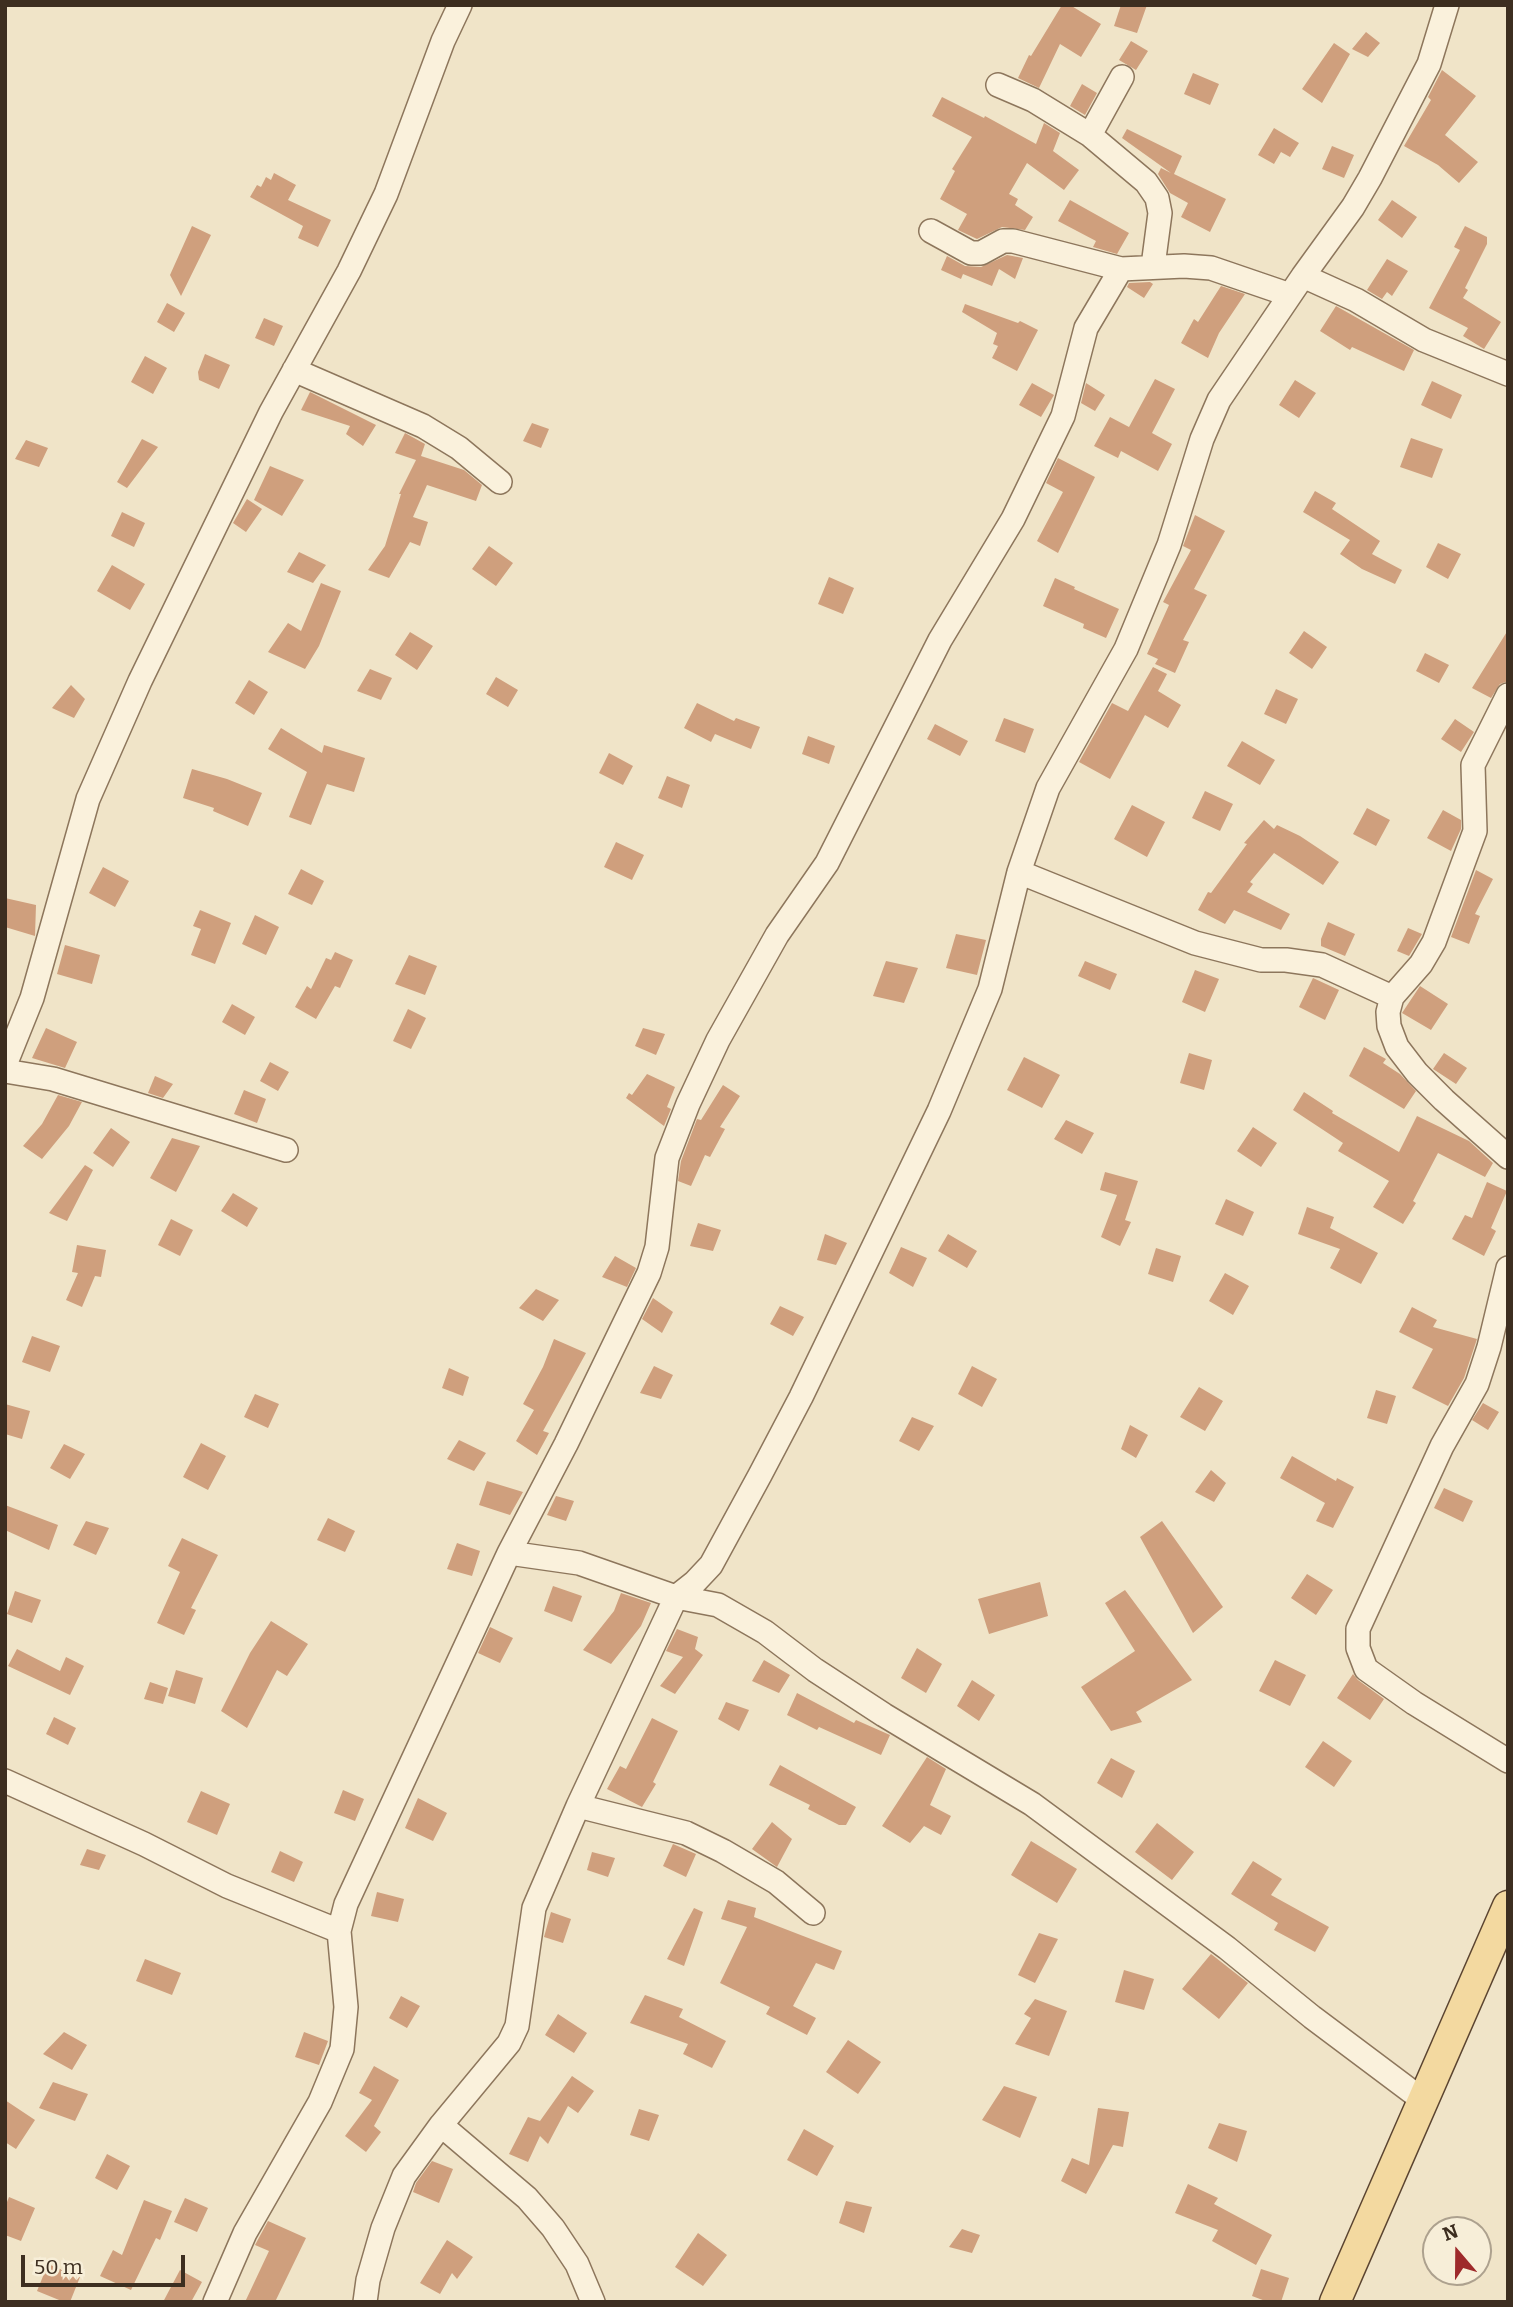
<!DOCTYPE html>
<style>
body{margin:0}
#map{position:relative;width:1513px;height:2307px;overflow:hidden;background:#f0e4c8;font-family:Bitter,serif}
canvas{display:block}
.frame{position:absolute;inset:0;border:7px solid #3d2e20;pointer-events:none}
.north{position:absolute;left:1422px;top:2216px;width:70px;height:70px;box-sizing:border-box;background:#f7eed8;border:2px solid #ada18e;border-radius:50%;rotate:340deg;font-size:19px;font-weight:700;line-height:28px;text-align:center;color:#3d2e20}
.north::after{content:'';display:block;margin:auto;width:24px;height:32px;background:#9e2a2b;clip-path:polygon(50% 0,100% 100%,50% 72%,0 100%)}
.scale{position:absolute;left:21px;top:2255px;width:164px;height:32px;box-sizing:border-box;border:4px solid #3d2e20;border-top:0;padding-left:9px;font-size:21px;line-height:24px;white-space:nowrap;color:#3d2e20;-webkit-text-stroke:5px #f7eed8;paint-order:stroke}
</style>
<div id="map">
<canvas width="1513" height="2307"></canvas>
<div class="frame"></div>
<div class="north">N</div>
<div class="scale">50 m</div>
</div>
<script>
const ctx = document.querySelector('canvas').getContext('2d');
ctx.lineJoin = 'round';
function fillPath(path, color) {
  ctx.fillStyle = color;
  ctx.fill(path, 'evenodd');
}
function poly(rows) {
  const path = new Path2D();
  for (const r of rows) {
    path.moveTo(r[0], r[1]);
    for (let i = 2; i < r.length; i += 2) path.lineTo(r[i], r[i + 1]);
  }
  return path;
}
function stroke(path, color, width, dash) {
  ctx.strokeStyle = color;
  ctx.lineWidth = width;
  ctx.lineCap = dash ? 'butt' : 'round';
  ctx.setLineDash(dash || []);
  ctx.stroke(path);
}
fillPath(poly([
 [1062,5,1070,5,1101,24,1081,57,1060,44,1039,88,1018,78,1029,55,1031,56],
 [1121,5,1147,5,1137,33,1114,26],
 [1366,32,1380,43,1368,57,1352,49],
 [1131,41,1148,51,1136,70,1119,60],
 [1334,43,1350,54,1322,103,1302,89],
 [1442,70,1476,96,1445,135,1478,162,1459,183,1438,165,1404,146,1431,100,1428,97],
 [1193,73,1219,84,1210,105,1184,94],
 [1082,84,1097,93,1085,115,1070,106],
 [942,97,984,118,985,116,1036,144,1044,123,1060,133,1053,151,1079,170,1064,190,1027,163,1009,194,1018,199,1015,205,1033,217,1025,230,1002,227,977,239,958,230,967,214,940,199,955,171,952,169,972,137,932,116],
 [1274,128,1299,143,1290,157,1281,152,1274,164,1258,155],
 [1127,129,1182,156,1174,174,1226,199,1210,232,1181,217,1188,203,1170,193,1158,174,1161,168,1171,173,1122,138],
 [1332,146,1354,155,1344,178,1322,169],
 [274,173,296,185,288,200,331,220,318,247,298,238,303,226,250,197,257,185,261,187,266,177,271,180],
 [1070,200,1129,233,1117,254,1093,247,1096,241,1058,221],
 [1392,200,1417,217,1402,238,1378,220],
 [192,226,211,235,181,296,170,275],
 [1465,226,1487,237,1487,244,1465,288,1468,290,1463,298,1501,322,1484,349,1463,336,1468,328,1429,308,1460,250,1454,247],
 [1007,255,1023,258,1015,279,999,269,992,286,963,274,961,279,941,270,947,256,965,266,981,267],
 [1387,259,1408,271,1392,296,1387,292,1382,299,1367,290],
 [1150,282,1153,284,1144,298,1127,287,1129,283],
 [1221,286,1245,294,1219,333,1208,358,1181,343,1194,319,1198,322],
 [167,303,185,313,174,332,157,322],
 [965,304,1018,323,1020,321,1038,330,1017,371,992,358,998,346,993,344,997,333,962,312],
 [1336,306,1414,350,1404,371,1352,347,1350,350,1320,331],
 [264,318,283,326,274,346,255,338],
 [205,354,230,365,219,389,199,380,198,372],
 [145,356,167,368,153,394,131,382],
 [1155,379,1175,389,1152,433,1172,444,1158,471,1121,451,1118,458,1094,446,1110,417,1129,427],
 [1295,380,1316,393,1299,418,1279,405],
 [1432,381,1462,395,1451,419,1421,405],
 [1032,383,1054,395,1041,417,1019,405],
 [1086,383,1105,395,1095,411,1081,403],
 [310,392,376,425,363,446,346,434,350,426,301,410],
 [532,423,549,429,541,448,523,441],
 [405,433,425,444,421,456,464,470,482,485,476,501,427,485,413,517,428,522,420,546,410,542,389,578,368,570,385,546,401,494,399,494,416,460,395,453],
 [1411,438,1443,449,1432,478,1400,467],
 [142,439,158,447,127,488,117,482],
 [26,440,48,448,39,467,15,459],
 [1058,458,1095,477,1058,553,1037,541,1063,492,1046,483],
 [270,466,304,480,282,516,254,500],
 [1315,491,1336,503,1332,509,1380,541,1372,554,1402,570,1395,584,1362,569,1340,554,1350,540,1303,512],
 [247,499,262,509,246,532,233,523],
 [122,512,145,523,134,547,111,536],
 [1195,515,1225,531,1194,589,1207,595,1183,640,1189,642,1175,673,1155,664,1158,659,1147,654,1169,605,1163,602,1191,550,1183,546],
 [1438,543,1461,554,1448,579,1426,567],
 [489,546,513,563,496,586,472,569],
 [299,552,326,565,313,583,287,572],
 [112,565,145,584,130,610,97,591],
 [829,577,854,588,843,614,818,604],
 [1055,578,1075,587,1074,589,1119,609,1106,638,1083,628,1084,624,1043,606],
 [321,583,341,591,319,646,305,669,268,652,288,623,301,631],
 [1508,630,1508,681,1500,684,1491,698,1472,688],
 [1304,631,1327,647,1312,669,1289,653],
 [410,632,433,646,417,670,395,655],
 [1425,653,1449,665,1439,683,1416,671],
 [1153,667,1167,674,1158,691,1181,705,1168,728,1145,715,1110,779,1079,762,1112,703,1128,711],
 [370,669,392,678,381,700,357,691],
 [496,677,518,690,508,707,486,694],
 [249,680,268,692,254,715,235,703],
 [71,685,85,699,74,718,52,708],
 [1276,689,1298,699,1286,724,1264,714],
 [697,703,734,721,736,718,760,727,751,749,715,734,711,742,684,728],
 [1004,718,1034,729,1025,753,995,741],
 [1455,719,1474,732,1461,752,1441,739],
 [935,724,968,741,960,756,927,739],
 [281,728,322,753,324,745,365,758,354,792,327,784,311,825,289,817,307,772,268,749],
 [808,736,835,746,829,764,802,754],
 [1242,741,1275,760,1260,785,1227,766],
 [609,753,633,766,623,785,599,773],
 [192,769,227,779,262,793,248,826,213,811,214,808,183,798],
 [667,776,690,785,682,808,658,798],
 [1205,791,1233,804,1220,831,1192,818],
 [1132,805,1165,822,1147,857,1114,839],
 [1367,808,1390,820,1376,846,1353,834],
 [1443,810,1461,820,1461,829,1451,851,1427,838],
 [1264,820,1274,829,1277,825,1300,836,1339,862,1323,885,1274,853,1250,882,1253,884,1247,892,1290,914,1281,930,1234,910,1225,924,1198,910,1208,892,1211,893,1247,844,1244,843],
 [616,842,644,855,632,880,604,867],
 [103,867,129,881,115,907,89,893],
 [301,869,324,881,312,905,288,894],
 [1476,870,1493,879,1475,914,1480,916,1469,944,1451,937],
 [5,898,36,905,35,936,5,927],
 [200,910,231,923,215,964,191,955,201,929,193,926],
 [255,915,279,927,266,955,242,944],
 [1328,922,1355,934,1345,956,1321,946,1321,939],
 [1408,928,1422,934,1409,956,1397,951],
 [956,934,986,940,977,975,946,968],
 [65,945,100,955,92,984,57,974],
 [335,952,353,960,340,988,335,986,316,1019,295,1007,307,986,311,989,326,958,331,960],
 [409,955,437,966,425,995,395,984],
 [886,961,918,968,904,1003,873,996],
 [1085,961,1117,974,1110,990,1078,976],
 [1195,970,1219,979,1205,1012,1182,1002],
 [1313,978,1339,990,1325,1020,1299,1007],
 [1420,986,1448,1004,1431,1030,1402,1013],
 [232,1004,255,1017,245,1035,222,1022],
 [408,1009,426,1018,411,1049,393,1041],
 [46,1028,77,1042,65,1068,32,1058],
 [643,1028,665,1034,656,1055,635,1046],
 [1364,1047,1386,1059,1383,1063,1400,1074,1416,1091,1404,1109,1349,1076],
 [1189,1053,1212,1060,1204,1090,1180,1083],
 [1444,1053,1467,1068,1456,1084,1433,1069],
 [1024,1057,1060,1075,1042,1108,1007,1090],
 [270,1062,289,1072,278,1091,260,1081],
 [647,1074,675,1087,667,1107,671,1109,664,1126,626,1098,629,1093,632,1095],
 [155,1076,173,1084,163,1098,148,1093],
 [723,1085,740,1096,720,1127,725,1129,710,1157,705,1155,691,1186,678,1181,681,1161,697,1119,701,1120],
 [244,1090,266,1099,257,1123,234,1114],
 [1304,1092,1333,1111,1332,1113,1399,1152,1417,1116,1469,1141,1493,1163,1485,1177,1438,1153,1413,1201,1416,1203,1403,1224,1373,1207,1389,1181,1338,1151,1343,1143,1293,1110],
 [58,1095,82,1102,69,1126,42,1159,23,1146,42,1124],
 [1066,1120,1094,1133,1082,1154,1054,1139],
 [1253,1127,1277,1143,1261,1167,1237,1151],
 [111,1128,130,1142,113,1167,93,1153],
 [172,1138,200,1146,176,1192,150,1178],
 [85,1165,93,1170,67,1221,49,1213],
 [1105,1172,1138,1181,1125,1220,1131,1222,1120,1246,1101,1237,1117,1195,1100,1190],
 [1487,1182,1507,1191,1491,1228,1496,1231,1484,1256,1452,1239,1465,1215,1472,1218],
 [233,1193,258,1208,247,1227,221,1211],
 [1226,1199,1254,1212,1243,1236,1215,1224],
 [1307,1207,1334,1217,1330,1228,1378,1253,1361,1284,1330,1268,1340,1249,1298,1234],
 [171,1219,193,1230,180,1256,158,1245],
 [698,1223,721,1230,713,1251,690,1246],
 [825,1234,847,1243,836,1265,817,1260],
 [948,1234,977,1251,967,1268,938,1251],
 [77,1245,106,1250,101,1277,95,1276,82,1307,66,1300,78,1273,72,1272],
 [901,1247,927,1258,913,1287,889,1273],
 [1156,1248,1181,1256,1173,1282,1148,1274],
 [615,1256,636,1268,627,1287,602,1277],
 [1225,1273,1249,1286,1233,1315,1209,1301],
 [536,1289,559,1300,543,1321,519,1308],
 [653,1298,673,1312,662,1333,642,1319],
 [780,1306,804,1317,793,1336,770,1324],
 [1412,1307,1437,1320,1433,1327,1477,1339,1464,1378,1448,1406,1412,1388,1433,1349,1399,1332],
 [32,1336,60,1346,50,1372,22,1362],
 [554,1339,586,1353,543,1431,549,1433,537,1455,516,1441,534,1410,523,1404,543,1367],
 [654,1366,673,1375,661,1399,640,1393],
 [972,1366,997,1379,982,1407,958,1394],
 [449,1368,469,1377,463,1396,442,1388],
 [1199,1387,1223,1401,1205,1431,1180,1417],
 [1376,1390,1396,1396,1387,1424,1367,1418],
 [255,1394,279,1404,268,1428,244,1417],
 [1483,1403,1499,1412,1488,1430,1472,1420],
 [5,1404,30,1411,22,1439,5,1434],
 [912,1417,934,1426,919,1451,899,1441],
 [1130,1425,1148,1435,1136,1458,1121,1449],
 [459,1440,486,1453,474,1471,447,1459],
 [201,1443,226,1456,208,1490,183,1477],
 [64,1444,85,1454,70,1479,50,1468],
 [1292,1456,1336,1481,1337,1478,1354,1487,1333,1528,1316,1521,1325,1503,1280,1478],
 [1211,1470,1226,1483,1214,1502,1195,1492],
 [487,1481,523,1492,510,1515,479,1505],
 [1444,1488,1473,1501,1463,1522,1434,1508],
 [556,1496,574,1501,566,1521,547,1515],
 [5,1505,58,1525,49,1550,5,1530],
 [328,1518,355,1531,345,1552,317,1540],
 [86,1521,109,1528,96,1555,73,1545],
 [1162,1521,1223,1607,1193,1633,1140,1537],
 [182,1538,218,1555,191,1608,196,1610,184,1635,157,1623,180,1572,168,1566],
 [457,1543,480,1551,472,1576,447,1569],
 [1307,1574,1333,1590,1316,1615,1291,1598],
 [1040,1582,1048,1616,989,1634,978,1599],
 [553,1586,582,1596,572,1622,544,1611],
 [1125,1590,1192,1680,1136,1712,1142,1722,1111,1731,1081,1687,1135,1651,1105,1603],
 [15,1591,41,1600,32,1623,7,1614],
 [621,1593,651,1603,641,1626,611,1664,583,1650,614,1611],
 [271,1621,308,1644,287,1676,277,1670,247,1728,221,1711,250,1653],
 [490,1627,513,1638,500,1663,478,1653],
 [677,1629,698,1637,695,1649,703,1655,675,1694,660,1686,683,1657,666,1651],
 [917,1648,942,1664,926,1693,901,1678],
 [17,1649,60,1671,66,1657,84,1666,70,1695,8,1666],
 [764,1660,790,1675,779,1693,752,1681],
 [1275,1660,1306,1675,1290,1706,1259,1691],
 [176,1670,203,1678,195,1704,168,1696],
 [1353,1674,1358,1680,1384,1699,1370,1720,1337,1698],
 [972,1680,995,1695,979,1721,957,1706],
 [150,1682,168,1688,163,1704,144,1699],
 [797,1693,854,1723,856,1720,890,1735,881,1755,819,1727,817,1730,787,1715],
 [726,1702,749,1710,739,1731,718,1719],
 [54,1717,76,1728,68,1745,46,1734],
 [652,1718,678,1731,653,1782,656,1784,642,1807,607,1789,620,1766,626,1769],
 [1323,1741,1352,1761,1334,1787,1305,1767],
 [927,1757,946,1769,930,1805,951,1816,941,1835,924,1826,910,1843,882,1826],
 [1111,1758,1135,1771,1122,1798,1097,1783],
 [780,1765,856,1807,846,1825,839,1825,808,1809,810,1805,769,1785],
 [343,1790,364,1799,355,1821,334,1813],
 [201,1791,230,1804,217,1835,187,1822],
 [418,1798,447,1813,433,1841,405,1828],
 [772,1822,792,1839,777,1867,752,1849],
 [1157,1823,1194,1852,1172,1880,1135,1852],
 [1031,1841,1077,1869,1057,1903,1011,1875],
 [673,1844,696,1854,686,1877,663,1866],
 [87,1849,106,1855,99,1870,80,1865],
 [280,1851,303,1862,294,1882,271,1872],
 [592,1852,615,1858,608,1877,587,1870],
 [1253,1861,1282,1879,1271,1895,1329,1927,1315,1952,1274,1930,1278,1923,1231,1894],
 [377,1892,404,1899,398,1922,371,1916],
 [728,1900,756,1908,754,1917,842,1951,834,1970,816,1963,793,2006,816,2018,807,2035,766,2014,770,2007,720,1983,747,1927,721,1919],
 [694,1908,703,1912,684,1966,667,1959],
 [551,1912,571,1919,563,1943,544,1937],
 [1039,1933,1058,1939,1035,1983,1018,1975],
 [1211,1954,1248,1983,1219,2019,1182,1989],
 [145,1959,181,1973,172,1995,136,1981],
 [1124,1970,1154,1979,1144,2010,1115,2002],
 [645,1995,683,2009,679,2017,726,2041,712,2068,683,2054,688,2044,630,2023],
 [401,1996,420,2006,407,2028,389,2018],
 [1035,1999,1067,2011,1049,2056,1015,2044,1031,2018,1024,2014],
 [558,2014,587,2033,574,2053,545,2035],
 [64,2032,87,2045,72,2070,43,2054],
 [304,2032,328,2041,319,2065,295,2057],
 [848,2040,881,2062,858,2094,826,2072],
 [374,2066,399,2080,374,2126,381,2132,366,2152,345,2136,372,2100,359,2093],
 [572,2076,594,2091,578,2113,568,2106,548,2144,540,2136,528,2162,509,2154,528,2117,540,2121],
 [53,2082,88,2094,75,2121,39,2108],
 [1004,2086,1037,2097,1020,2138,982,2120],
 [5,2100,35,2120,16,2149,5,2142],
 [1098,2108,1129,2112,1123,2147,1113,2145,1086,2194,1061,2181,1072,2158,1089,2165],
 [639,2109,659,2115,649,2141,630,2135],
 [1219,2123,1247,2131,1237,2162,1208,2148],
 [804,2129,834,2146,817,2176,787,2160],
 [107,2154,130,2166,117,2190,95,2178],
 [432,2161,453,2169,439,2203,413,2192,416,2183],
 [1188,2184,1218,2198,1214,2204,1272,2235,1256,2265,1212,2241,1218,2230,1175,2213],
 [9,2197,35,2208,21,2241,5,2235,5,2207],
 [185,2198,208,2208,197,2232,174,2222],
 [144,2200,172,2211,160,2240,156,2238,131,2290,100,2276,113,2250,122,2255],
 [846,2201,872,2207,864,2233,839,2223],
 [268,2221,306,2238,275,2302,245,2302,269,2251,255,2245],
 [962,2229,980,2235,972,2253,949,2247],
 [698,2233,727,2255,703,2286,675,2267],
 [447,2240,473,2257,457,2279,452,2273,440,2294,420,2283],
 [48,2264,80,2277,70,2302,64,2302,37,2291],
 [1261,2269,1289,2278,1281,2302,1268,2302,1252,2296],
 [180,2270,202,2282,191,2302,163,2302]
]), '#cf9f7d');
const minor = poly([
 [998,85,1033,100,1090,135,1146,182,1157,198,1160,213,1153,266],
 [1090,135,1122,77],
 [931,231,971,253,981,253,1003,241,1013,241,1121,269,1184,266,1211,268,1290,295],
 [1303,276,1356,300,1424,340,1508,374],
 [294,370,423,426,459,448,500,482],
 [1019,872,1195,943,1261,960,1286,960,1322,965,1392,997,1388,1012,1389,1026,1397,1047,1417,1073,1444,1100,1508,1157],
 [1392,997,1421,964,1434,942,1475,831,1473,765,1508,695],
 [5,1065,32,998,88,799,140,681,271,412,349,271,386,194,443,41,460,5],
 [5,1071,53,1079,286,1150],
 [1508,1268,1489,1347,1477,1384,1442,1446,1358,1629,1358,1648,1366,1669,1414,1703,1508,1761],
 [509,1553,566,1444,649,1273,657,1247,667,1158,688,1104,718,1040,777,935,827,863,940,640,1013,519,1063,416,1086,328,1121,269],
 [5,1781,144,1844,227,1886,339,1931],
 [578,1806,686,1833,723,1851,776,1882,813,1913],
 [441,2125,527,2198,553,2228,577,2264,593,2302],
 [215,2302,245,2233,320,2102,342,2049,346,2007,339,1931,346,1904,509,1553,579,1563,676,1597,718,1605,765,1632,815,1670,884,1715,1032,1804,1227,1948,1312,2017,1424,2101],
 [365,2302,368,2280,383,2228,404,2176,441,2125,509,2043,517,2026,534,1908,578,1806,676,1597,695,1582,711,1565,760,1475,801,1397,939,1111,990,989,1019,872,1048,788,1126,649,1169,545,1202,439,1219,400,1303,276,1353,207,1370,178,1429,64,1447,5]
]);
const major = poly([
 [1335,2302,1508,1906]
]);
stroke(minor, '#8d765c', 26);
stroke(major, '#5b4430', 33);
stroke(minor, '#faf1dc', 23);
stroke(major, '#f3d9a0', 30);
</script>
